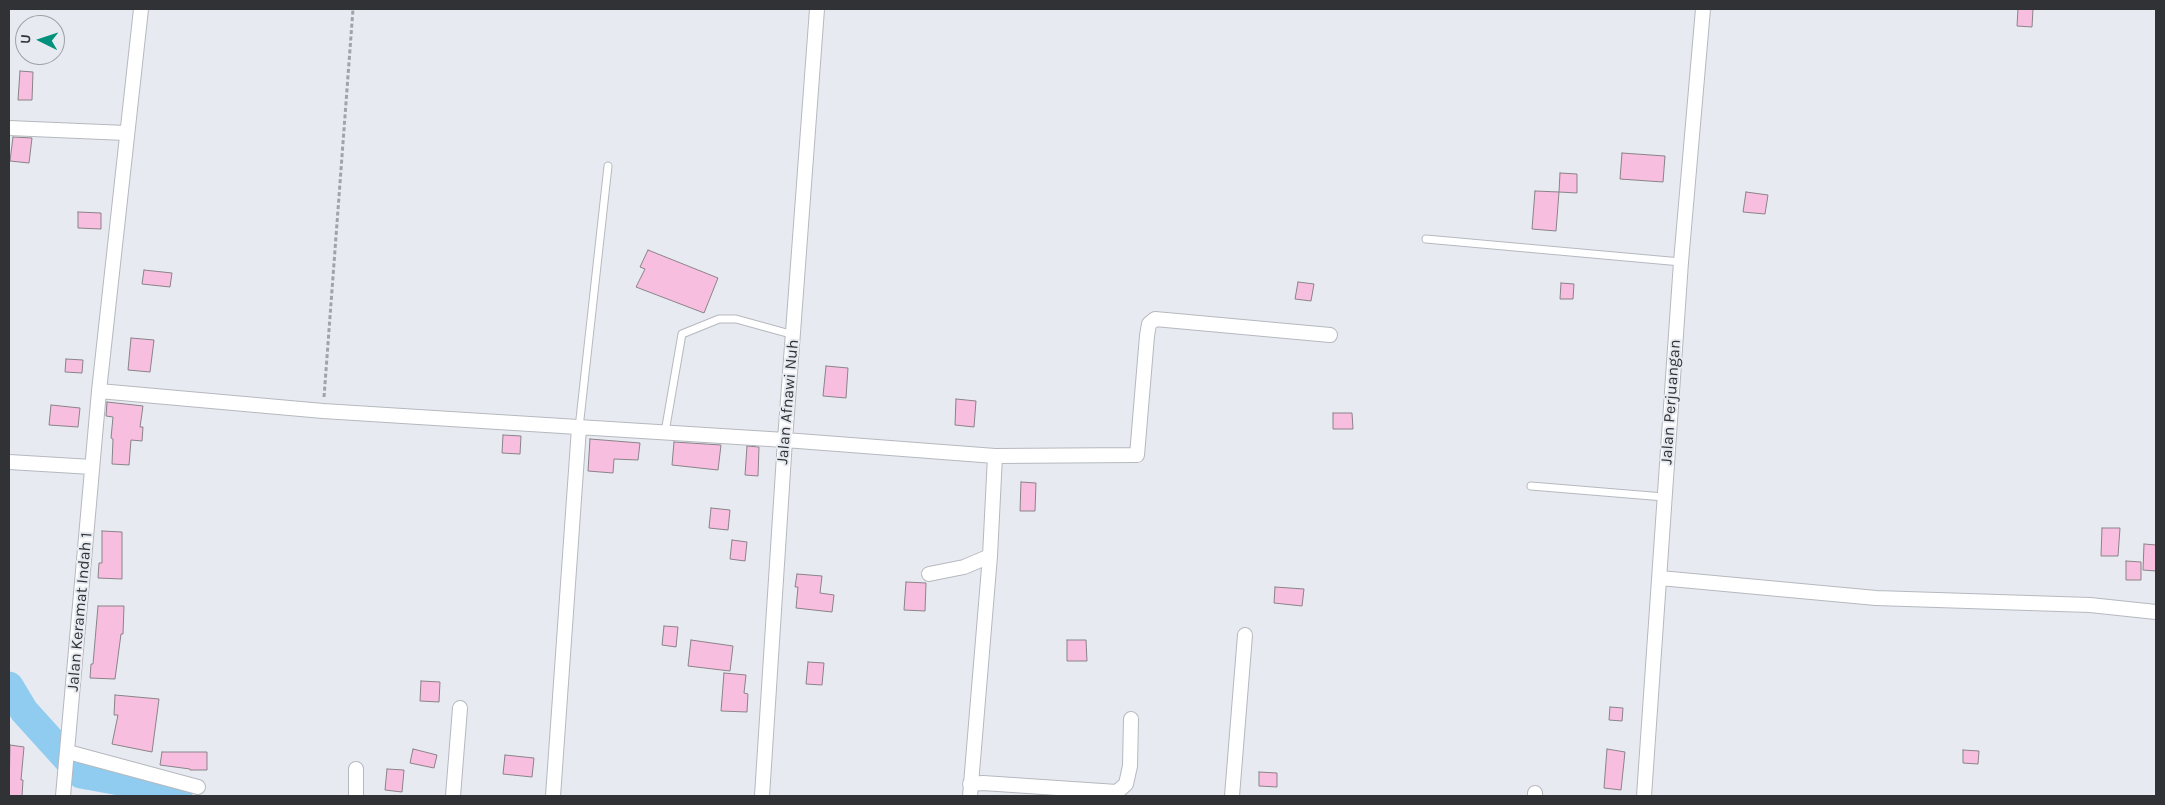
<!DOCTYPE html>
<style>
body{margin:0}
#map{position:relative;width:2165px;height:805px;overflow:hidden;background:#e7ebf1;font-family:Karla,sans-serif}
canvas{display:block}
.frame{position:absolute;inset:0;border:10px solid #313235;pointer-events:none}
.north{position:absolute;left:15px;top:15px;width:50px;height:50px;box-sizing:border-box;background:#e7ebf1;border:1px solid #9ea1a6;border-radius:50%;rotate:274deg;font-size:14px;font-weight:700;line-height:20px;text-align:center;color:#313235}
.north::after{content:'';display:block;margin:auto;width:18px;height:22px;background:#01917c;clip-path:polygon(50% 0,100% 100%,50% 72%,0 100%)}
</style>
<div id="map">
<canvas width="2165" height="805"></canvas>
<div class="frame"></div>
<div class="north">U</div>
</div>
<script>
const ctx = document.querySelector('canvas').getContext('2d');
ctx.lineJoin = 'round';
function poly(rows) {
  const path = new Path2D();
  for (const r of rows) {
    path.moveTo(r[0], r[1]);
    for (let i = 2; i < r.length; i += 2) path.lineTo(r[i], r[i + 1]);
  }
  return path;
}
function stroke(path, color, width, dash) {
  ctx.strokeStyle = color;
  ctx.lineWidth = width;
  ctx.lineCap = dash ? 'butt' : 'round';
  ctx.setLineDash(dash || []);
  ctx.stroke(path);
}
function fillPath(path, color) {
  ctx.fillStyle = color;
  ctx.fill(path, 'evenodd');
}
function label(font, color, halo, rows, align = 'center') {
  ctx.font = font + ' Karla,sans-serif';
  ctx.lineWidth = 4;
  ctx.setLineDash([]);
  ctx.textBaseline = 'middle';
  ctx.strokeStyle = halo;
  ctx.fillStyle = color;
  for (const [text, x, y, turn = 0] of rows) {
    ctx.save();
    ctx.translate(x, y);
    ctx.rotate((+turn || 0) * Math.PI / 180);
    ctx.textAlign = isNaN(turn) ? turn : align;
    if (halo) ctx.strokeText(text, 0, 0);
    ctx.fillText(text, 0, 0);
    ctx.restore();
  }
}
stroke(poly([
 [9,686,24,711,81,774,153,787,178,796]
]), '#90ccf0', 29);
const building = poly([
 [2018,9,2033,9,2032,27,2017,26,2018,9],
 [20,71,33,72,32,100,18,100,20,71],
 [13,137,32,138,29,163,10,161,13,137],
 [1622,153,1665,156,1663,182,1620,179,1622,153],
 [1560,173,1577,174,1577,193,1559,192,1560,173],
 [1535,191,1559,192,1556,231,1532,229,1535,191],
 [1746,192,1768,195,1765,214,1743,212,1746,192],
 [78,212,101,213,101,229,78,228,78,212],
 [648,250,718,278,704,313,636,287,645,269,640,267,648,250],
 [144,270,172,273,170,287,142,284,144,270],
 [1298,282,1314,284,1311,301,1295,299,1298,282],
 [1561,283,1574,284,1573,299,1560,299,1561,283],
 [131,338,154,340,150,372,128,370,131,338],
 [66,359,83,360,82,373,65,372,66,359],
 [826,366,848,368,846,398,823,396,826,366],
 [956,399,976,401,974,427,955,425,956,399],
 [107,402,143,406,140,427,143,427,142,441,131,440,129,465,112,464,113,439,111,438,113,417,106,416,107,402],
 [51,405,80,408,78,427,49,425,51,405],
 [1333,413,1352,413,1353,429,1333,429,1333,413],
 [503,435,521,436,520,454,502,453,503,435],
 [590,439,640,443,638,460,614,459,613,473,588,471,590,439],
 [674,442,721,445,718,470,672,465,674,442],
 [747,446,759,447,758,476,745,475,747,446],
 [1021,482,1036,483,1035,511,1020,511,1021,482],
 [711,508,730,510,728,530,709,528,711,508],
 [2102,528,2120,528,2118,556,2101,556,2102,528],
 [102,531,122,532,122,579,98,578,99,563,102,563,102,531],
 [732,540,747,542,745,561,730,559,732,540],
 [2144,544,2156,545,2156,571,2143,570,2144,544],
 [2126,561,2141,562,2141,580,2126,580,2126,561],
 [797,574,822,576,820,593,834,595,832,612,796,608,798,587,795,587,797,574],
 [906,582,926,583,925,611,904,610,906,582],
 [1275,587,1304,589,1302,606,1274,603,1275,587],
 [98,606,124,606,123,634,121,634,115,679,90,678,91,664,93,664,98,606],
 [664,626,678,627,676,647,662,645,664,626],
 [691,640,733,646,730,671,688,666,691,640],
 [1067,640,1086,640,1087,661,1067,661,1067,640],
 [808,662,824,663,822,685,806,684,808,662],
 [724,673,746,675,744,693,748,694,747,712,721,711,724,673],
 [421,681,440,682,439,702,420,701,421,681],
 [115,695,159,699,152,752,112,744,118,715,114,715,115,695],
 [1610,707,1623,708,1622,721,1609,720,1610,707],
 [10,745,24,747,21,780,23,780,22,796,9,796,10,745],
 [413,749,437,755,434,768,410,763,413,749],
 [1607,749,1625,752,1621,790,1604,788,1607,749],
 [1963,750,1979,751,1978,764,1963,763,1963,750],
 [162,752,207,752,207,770,190,770,190,769,160,765,162,752],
 [505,755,534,758,532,777,503,774,505,755],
 [387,769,404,770,402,792,385,790,387,769],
 [1259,772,1277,773,1277,787,1259,786,1259,772]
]);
fillPath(building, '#f8bee0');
stroke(building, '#898387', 1);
const lane = poly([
 [1426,239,1681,262],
 [579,428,608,166],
 [665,432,682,334,719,319,736,319,794,335],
 [1531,486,1664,497]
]);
const street = poly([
 [9,128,126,133],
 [99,391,323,411,785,440,995,456,1137,455,1147,336,1149,324,1155,319,1330,335],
 [9,462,92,467],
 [929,574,964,567,990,556],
 [1660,578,1876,598,2090,605,2156,612],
 [68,752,198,787],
 [970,784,983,783,1117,792,1126,784,1130,766,1131,719],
 [63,796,99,391,141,9],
 [356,796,356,769],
 [453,796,460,708],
 [553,796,579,428],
 [762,796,785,440,817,9],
 [970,796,990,556,995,456],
 [1232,796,1245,635],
 [1535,796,1535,793],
 [1644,796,1681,262,1703,9]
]);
stroke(lane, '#b5b9be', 9);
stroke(street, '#b5b9be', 16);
stroke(poly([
 [324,397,353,9]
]), '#a0a3a8', 3, [4, 2.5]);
stroke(lane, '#fff', 7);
stroke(street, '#fff', 14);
label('16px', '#313235', '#e7ebf1', [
 ["Jalan Afnawi Nuh",788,402,-85],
 ["Jalan Perjuangan",1671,402,-86],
 ["Jalan Keramat Indah 1",80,612,-85]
]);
</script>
